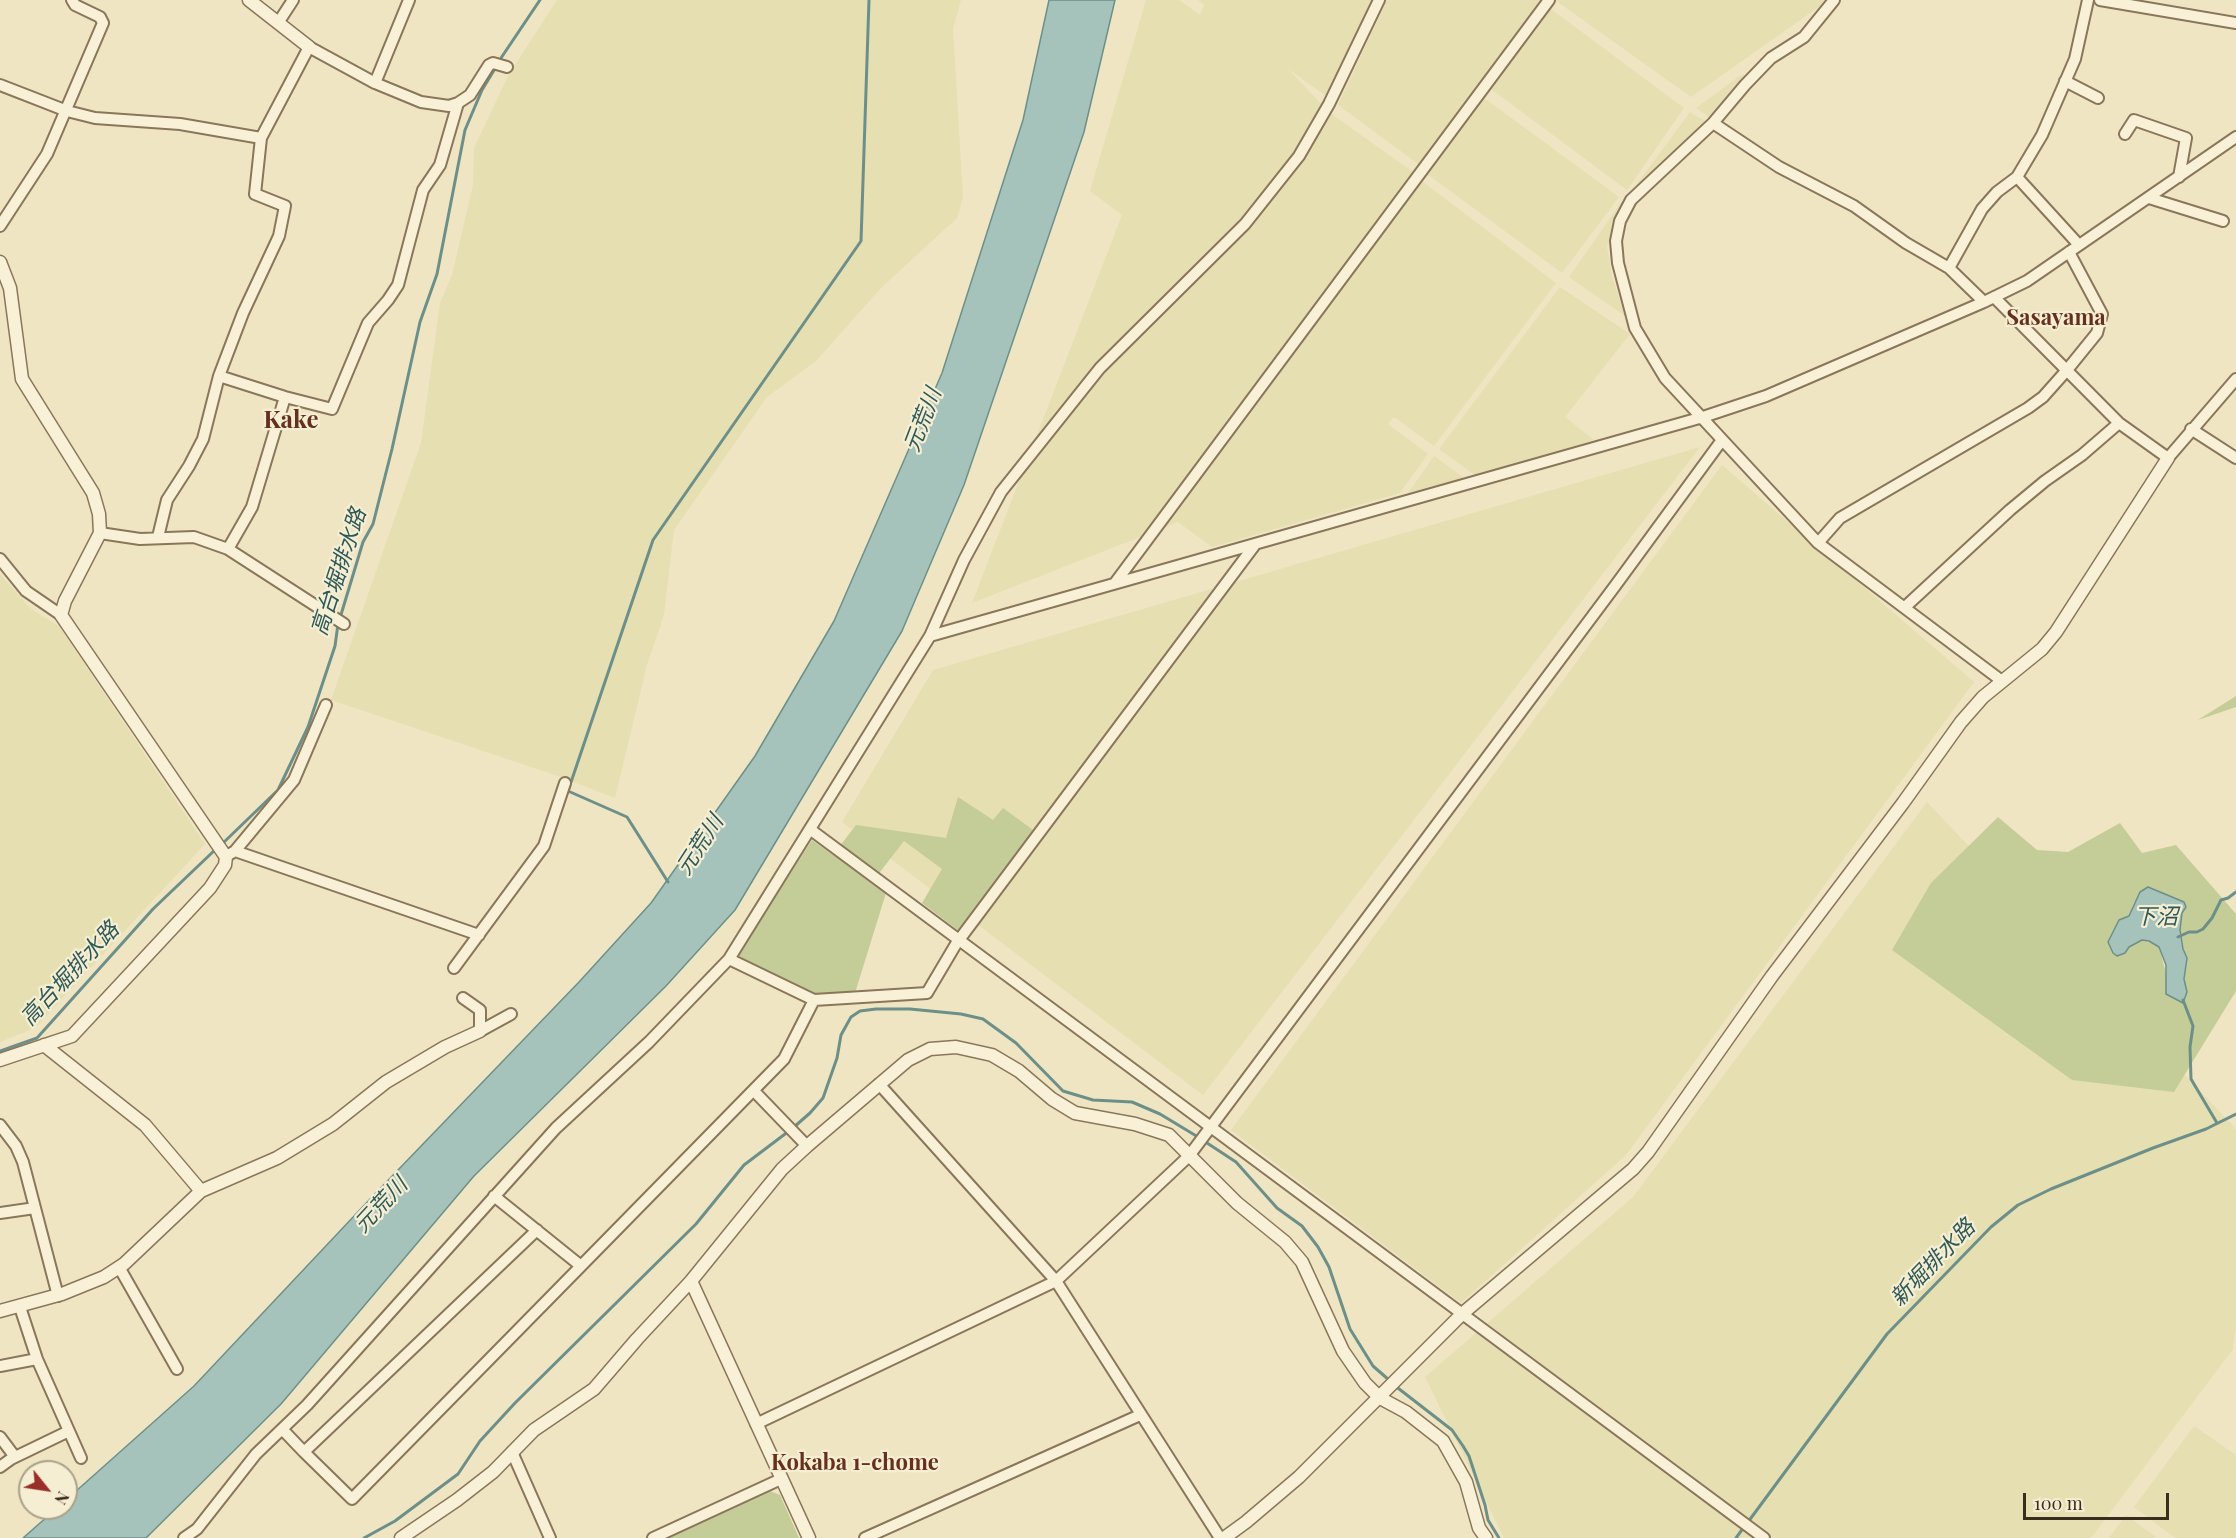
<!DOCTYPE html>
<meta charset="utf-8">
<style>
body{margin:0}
#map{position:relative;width:2236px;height:1538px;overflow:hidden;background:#efe5c3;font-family:"Playfair Display",serif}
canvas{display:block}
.north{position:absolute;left:18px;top:1460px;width:60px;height:60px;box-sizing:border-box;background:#f6eed3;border:2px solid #aaa18b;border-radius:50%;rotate:120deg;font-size:16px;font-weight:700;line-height:24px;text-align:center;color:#392d1e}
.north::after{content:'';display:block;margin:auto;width:21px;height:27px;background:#9a2e28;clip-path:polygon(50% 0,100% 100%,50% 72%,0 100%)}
.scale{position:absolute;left:2023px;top:1493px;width:146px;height:27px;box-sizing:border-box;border:3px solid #392d1e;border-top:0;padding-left:8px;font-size:18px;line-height:21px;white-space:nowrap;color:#392d1e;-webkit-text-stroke:4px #f6eed3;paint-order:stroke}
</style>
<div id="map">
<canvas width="2236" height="1538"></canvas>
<div class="north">N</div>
<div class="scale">100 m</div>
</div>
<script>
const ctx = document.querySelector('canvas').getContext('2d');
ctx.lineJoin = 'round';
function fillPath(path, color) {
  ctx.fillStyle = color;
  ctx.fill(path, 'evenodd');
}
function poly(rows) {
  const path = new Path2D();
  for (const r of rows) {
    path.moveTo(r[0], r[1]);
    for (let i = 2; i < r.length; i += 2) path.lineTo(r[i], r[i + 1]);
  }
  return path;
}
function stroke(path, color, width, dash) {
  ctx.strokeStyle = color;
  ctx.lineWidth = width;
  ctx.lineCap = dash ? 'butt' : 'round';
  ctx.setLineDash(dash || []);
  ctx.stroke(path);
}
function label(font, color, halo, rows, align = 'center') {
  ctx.font = font + ' "Playfair Display","Noto Sans JP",serif';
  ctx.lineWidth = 4.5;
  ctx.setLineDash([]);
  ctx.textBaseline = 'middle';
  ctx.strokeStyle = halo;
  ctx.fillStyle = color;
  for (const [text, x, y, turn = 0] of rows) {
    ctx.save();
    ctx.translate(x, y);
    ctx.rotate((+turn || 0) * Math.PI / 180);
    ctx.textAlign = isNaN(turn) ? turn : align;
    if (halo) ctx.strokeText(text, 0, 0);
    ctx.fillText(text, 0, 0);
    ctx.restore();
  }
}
fillPath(poly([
 [557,0,961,0,953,29,963,197,957,218,881,288,816,361,767,397,674,530,664,615,647,665,615,798,561,777,331,700,421,443,440,303,452,275,473,185,474,148,509,74],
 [1146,0,1179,0,1200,15,1204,5,1198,0,1371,0,1326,96,1288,69,1330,113,1413,172,1401,189,1409,198,1422,181,1556,283,1434,446,1394,417,1388,424,1428,454,1400,493,1212,547,1178,522,972,603,1122,215,1090,191],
 [1387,0,1540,0,1544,3,1421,166,1338,105],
 [1555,0,1824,0,1820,6,1691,97],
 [1551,9,1684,108,1627,190,1491,89],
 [1741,75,1749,76,1712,119,1696,108],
 [1484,98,1619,197,1562,273,1427,174],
 [1690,112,1708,123,1640,186,1637,184],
 [1622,201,1624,202,1607,246,1612,276,1625,316,1569,277],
 [1560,287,1630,334,1565,417,1594,440,1476,476,1439,449],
 [1700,447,1203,1095,842,822,933,670],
 [1434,456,1466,479,1406,496],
 [1722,465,1974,682,1626,1155,1461,1303,1231,1130],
 [0,574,31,609,59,626,205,844,35,1028,0,1042],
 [1927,802,2236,1129,2236,1324,2233,1349,2091,1538,1504,1538,1425,1377,1633,1197],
 [2194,1426,2236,1455,2236,1538,2175,1538,2134,1507],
 [2126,1515,2157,1538,2109,1538]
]), '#e5dfb1');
fillPath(poly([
 [2236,696,2236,707,2198,720],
 [958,797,993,820,1003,808,1033,830,959,931,922,903,942,869,904,841,880,872,886,893,855,993,810,995,735,959,812,840,833,855,856,825,946,838],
 [1998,817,2037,850,2068,852,2120,823,2142,853,2176,845,2236,914,2236,991,2174,1092,2072,1080,1892,950,1931,883],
 [2148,887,2184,902,2186,907,2182,913,2180,930,2183,949,2187,958,2184,981,2166,973,2159,947,2153,943,2142,940,2113,953,2113,934,2118,923,2129,916,2134,903],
 [770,1491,780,1495,799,1538,669,1538]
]), '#c4cd97');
const water = poly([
 [1049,0,1115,0,1084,132,964,485,902,631,735,910,666,986,474,1176,281,1404,146,1538,23,1538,57,1508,66,1508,66,1500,194,1386,371,1198,579,982,651,903,755,756,834,621,942,373,1023,120,1049,0],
 [2148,887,2184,902,2186,907,2182,913,2180,930,2183,949,2187,958,2184,979,2187,992,2183,1003,2166,994,2166,965,2159,947,2149,941,2142,940,2129,947,2125,953,2117,956,2113,953,2108,942,2119,920,2129,916,2140,892,2148,887]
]);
fillPath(water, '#a5c2bb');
stroke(water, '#6c9089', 1.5);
stroke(poly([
 [499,61,540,0],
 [340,618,363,542,373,524,392,449,420,322,437,274,465,130,482,90,496,67],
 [222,844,278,790,308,727,335,646,338,624],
 [668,882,627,817,568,791,653,540,861,241,869,0],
 [2178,937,2189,932,2197,932,2203,929,2212,918,2221,900,2228,898,2236,892],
 [2183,1000,2193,1026,2190,1047,2191,1079,2217,1123],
 [0,1051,37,1038,153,909,217,848],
 [794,1127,810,1113,823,1098,837,1058,841,1035,851,1017,860,1011,876,1009,910,1009,961,1014,983,1019,1016,1043,1063,1091,1093,1100,1132,1102,1160,1114,1198,1137],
 [1204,1141,1236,1162,1277,1208,1302,1226,1318,1247,1329,1267,1350,1329,1373,1366,1389,1380],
 [1394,1385,1452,1430,1463,1446,1469,1456,1485,1505,1488,1520,1499,1538],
 [1748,1522,1887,1334,1991,1227,2018,1205,2051,1189,2153,1148,2206,1129,2236,1114],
 [364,1538,395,1521,458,1474,480,1441,515,1403,696,1224,744,1165,789,1131],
 [1736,1538,1744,1527]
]), '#6c9089', 3);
const minor = poly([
 [1834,0,1804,37,1771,58,1745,85,1713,123,1631,200,1620,221,1616,241,1618,263,1635,328,1665,378,1818,543,2002,681],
 [2100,0,2236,23],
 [278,23,293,0],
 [2065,81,2098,98],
 [375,83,409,0],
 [0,85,67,111,95,118,180,124,261,138],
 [1713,123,1779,167,1854,206,1906,243,1949,268,1984,302],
 [2125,134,2134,120,2186,138,2179,177],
 [2017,177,2079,245],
 [2149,198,2223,221],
 [0,226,47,154,103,23,100,17,75,5,72,0],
 [1949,268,1982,209,1997,192,2017,177,2042,135,2075,59,2088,0],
 [1994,297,2119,423,2168,458,2236,379],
 [219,376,285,397,332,409,368,323,388,300,398,285,423,190,440,165,458,103],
 [2191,429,2236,458],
 [100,533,140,539,194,537,228,549,344,624],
 [158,537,167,500,189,466,203,439,219,376,243,313,279,236,285,206,255,194,261,138,309,47,375,83,421,102,449,106,458,103,470,95,489,65,493,63,507,67],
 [1818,543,1840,518,2028,408,2043,397,2067,370,2097,333,2102,314,2069,252],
 [228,549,252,507,285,397],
 [0,559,26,591,61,615],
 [1115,583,1549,0],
 [1905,607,2010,510,2045,481,2082,455,2119,423],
 [930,636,1703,417,1766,396,1984,302,2027,281,2236,137],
 [811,830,1764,1538],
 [235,851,479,935],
 [230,854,235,851,294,780,326,705],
 [729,959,814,1000],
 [454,968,544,846,565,783],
 [463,998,480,1010,480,1031,511,1014],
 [879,1084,1056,1281,1220,1538],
 [754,1091,807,1146],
 [0,1125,16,1146,23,1162,58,1296],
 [494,1196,581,1266,784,1059,814,1000,927,993,956,944,1254,546],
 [0,1213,35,1208],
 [119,1267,177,1369],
 [0,1366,37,1359],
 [756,1424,1056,1281,1189,1156,1615,586,1722,440],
 [282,1429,304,1452,537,1230],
 [69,1431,81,1458],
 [0,1437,15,1457],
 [304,1452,352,1499,581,1266],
 [512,1452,550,1538],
 [0,1467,11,1459,69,1431,37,1359,20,1307],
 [184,1538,197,1529,256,1454,307,1405,556,1128,649,1042,729,959,930,636,964,560,1001,492,1100,368,1245,224,1299,156,1329,104,1379,0],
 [653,1538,781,1479],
 [865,1538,1140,1415]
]);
const tertiary = poly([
 [249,0,309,47],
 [0,262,10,288,22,379,93,493,99,514,100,533,65,601,61,615,226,857,225,865,210,888,72,1036,0,1060],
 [44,1045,145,1125,201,1191],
 [691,1281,809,1538],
 [0,1311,62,1294,104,1277,124,1264,201,1191,277,1158,333,1124,386,1082,445,1047,480,1031],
 [401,1538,457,1500,493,1472,534,1430,594,1389,637,1339,691,1281,782,1169,807,1146,908,1060,930,1049,956,1047,992,1055,1019,1071,1052,1099,1075,1113,1135,1124,1169,1135,1237,1203,1285,1242,1302,1262,1343,1351,1365,1383,1380,1398,1406,1412,1443,1441,1466,1482,1479,1528,1486,1538],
 [1224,1538,1246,1522,1299,1477,1462,1314,1633,1169,1648,1152,1772,976,1903,803,1961,722,1983,697,2042,649,2056,632,2168,458]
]);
stroke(minor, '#8a765a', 14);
stroke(tertiary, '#8a765a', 15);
stroke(minor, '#f9f1d7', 10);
stroke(tertiary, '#f9f1d7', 12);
label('bold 22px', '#67301c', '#f6eed3', [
 ["Sasayama",2056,318],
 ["Kokaba 1-chome",855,1463]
]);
label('italic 22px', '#2d5959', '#f6eed3', [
 ["元荒川",923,420,-69],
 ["高台堀排水路",339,572,-72],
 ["元荒川",700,845,-57],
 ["下沼",2156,917],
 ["高台堀排水路",70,974,-47],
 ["元荒川",381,1205,-47],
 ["新堀排水路",1933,1263,-46]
]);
label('bold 24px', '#67301c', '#f6eed3', [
 ["Kake",291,421]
]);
</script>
